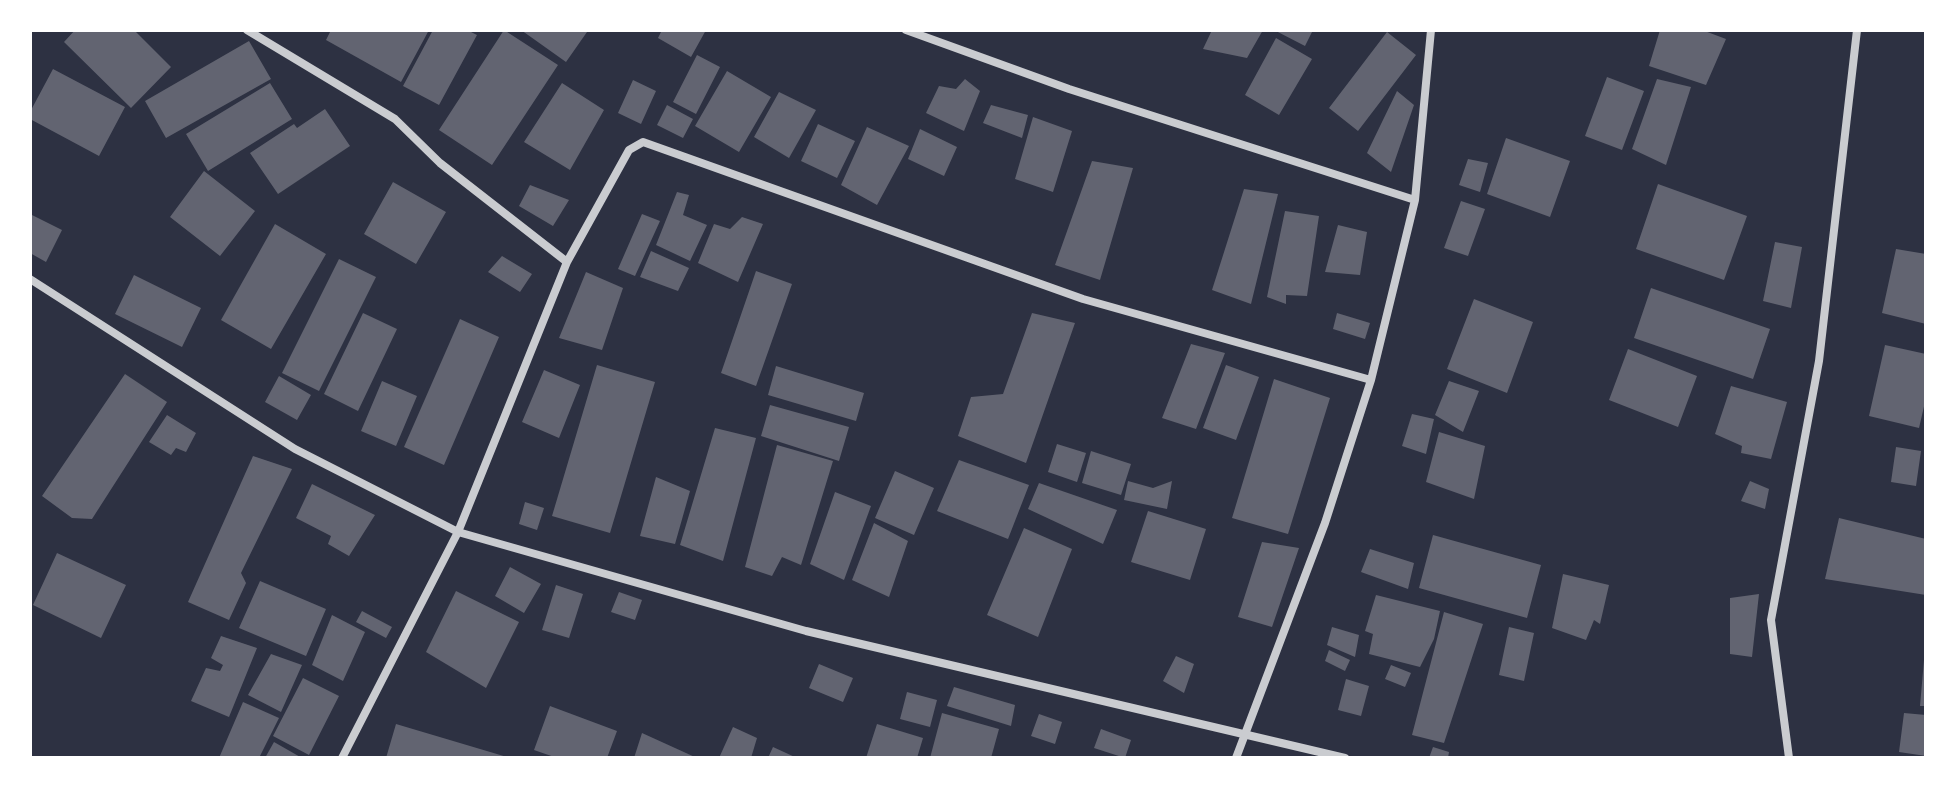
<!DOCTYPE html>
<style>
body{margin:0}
#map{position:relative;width:1956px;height:788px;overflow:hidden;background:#2d3142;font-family:"Public Sans",sans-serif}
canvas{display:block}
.frame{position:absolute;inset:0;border:32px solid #fff;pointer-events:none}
</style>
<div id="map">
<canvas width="1956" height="788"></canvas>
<div class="frame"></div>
</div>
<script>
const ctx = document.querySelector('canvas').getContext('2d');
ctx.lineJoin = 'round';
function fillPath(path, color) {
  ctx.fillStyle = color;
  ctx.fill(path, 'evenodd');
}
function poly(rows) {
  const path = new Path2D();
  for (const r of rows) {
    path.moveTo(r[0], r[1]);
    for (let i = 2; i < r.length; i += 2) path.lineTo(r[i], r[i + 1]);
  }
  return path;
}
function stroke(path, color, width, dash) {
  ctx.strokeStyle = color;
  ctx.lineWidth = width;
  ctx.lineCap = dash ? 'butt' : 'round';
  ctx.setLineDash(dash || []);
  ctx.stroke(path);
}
fillPath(poly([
 [75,30,134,30,171,67,131,108,64,42],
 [331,30,429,30,401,82,326,40],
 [433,30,467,30,477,35,439,105,403,86],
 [504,30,558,65,492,165,439,130],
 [521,30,585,30,587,32,566,62],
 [662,30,706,30,691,57,658,38],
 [1212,30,1263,30,1247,58,1203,49],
 [1274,30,1313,30,1305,46],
 [1660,30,1702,30,1726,39,1706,85,1649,66],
 [1387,32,1416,55,1358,131,1329,108],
 [1276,38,1312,59,1279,115,1245,95],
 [249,41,271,79,166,138,145,101],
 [697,55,720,67,696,114,673,102],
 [53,69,125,107,99,156,30,119,30,112],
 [727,71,771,97,739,152,695,126],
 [1607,77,1644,91,1622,150,1585,136],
 [965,79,980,91,964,131,926,113,939,86,956,89],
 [1657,79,1691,87,1666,165,1632,149],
 [633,80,656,91,641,124,618,113],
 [270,83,292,119,208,171,186,134],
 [562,83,604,110,570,170,524,142],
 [1397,91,1414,105,1391,172,1367,153],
 [779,92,816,110,789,158,754,137],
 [667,105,693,119,683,138,657,125],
 [991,105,1028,115,1022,138,983,123],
 [325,109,350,146,278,194,250,153,294,124,297,128],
 [1033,117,1072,131,1053,192,1015,179],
 [818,124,855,141,837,178,801,161],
 [867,127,909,146,877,205,841,185],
 [920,129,957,147,944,176,908,159],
 [1506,138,1570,161,1550,217,1487,194],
 [1468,159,1488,163,1480,192,1459,185],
 [1092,161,1133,168,1100,280,1055,265],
 [204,171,255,211,220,256,170,217],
 [393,182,446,212,416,264,364,234],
 [1658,184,1747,216,1724,280,1636,249],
 [530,185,569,200,553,226,519,206],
 [1244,189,1278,194,1251,304,1212,290],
 [677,192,689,195,683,215,707,225,690,261,656,245],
 [1461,201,1485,209,1468,256,1444,248],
 [1285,211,1319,216,1307,296,1286,295,1286,304,1267,297],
 [30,214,62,230,46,262,30,253],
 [642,214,660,221,635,276,618,269],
 [742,217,763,224,738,282,698,263,714,224,730,229],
 [275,224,326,254,271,349,221,320],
 [1338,225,1367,232,1360,275,1325,272],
 [1775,242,1802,247,1791,308,1763,301],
 [1896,249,1926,254,1926,324,1882,313],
 [651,251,689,268,678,291,640,277],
 [502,256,532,274,520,292,488,272],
 [339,259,376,277,319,391,282,373],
 [756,271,792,284,756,386,721,373],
 [586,272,623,288,602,350,559,338],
 [134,275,201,308,182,347,115,314],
 [1651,288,1770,329,1753,379,1634,338],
 [1474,299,1533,322,1507,393,1447,369],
 [363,313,397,329,358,411,324,394],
 [1032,313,1075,323,1026,463,958,436,971,397,1003,394],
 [1337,313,1370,323,1365,339,1333,329],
 [460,319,499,337,444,465,404,447],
 [1191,344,1225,353,1196,429,1162,418],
 [1885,345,1926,354,1926,398,1919,428,1869,416],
 [1628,349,1697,376,1678,427,1609,400],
 [597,365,655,382,610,533,552,516],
 [1226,365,1259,377,1236,440,1203,428],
 [776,366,864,393,856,421,768,395],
 [544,370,580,385,559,438,522,422],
 [125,374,167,402,92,519,72,518,42,496],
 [279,376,311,395,297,420,265,402],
 [1274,379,1330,398,1288,534,1232,518],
 [382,381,417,396,396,446,361,431],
 [1449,381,1479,391,1463,432,1435,415],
 [1731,386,1787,402,1771,459,1741,453,1742,446,1715,434],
 [770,405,849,427,839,461,761,436],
 [1412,414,1434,419,1426,454,1402,446],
 [167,415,196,433,186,452,176,448,171,455,149,442],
 [715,428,756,438,723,561,680,545],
 [1439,432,1485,446,1474,499,1426,482],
 [1057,444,1086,453,1077,482,1048,472],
 [777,445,833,461,801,565,782,557,772,576,745,567],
 [1896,447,1921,451,1916,486,1891,482],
 [1091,451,1131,464,1121,495,1082,483],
 [253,456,292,469,241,573,246,583,229,620,188,602],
 [959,460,1029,485,1008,539,937,511],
 [895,471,934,488,914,535,875,518],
 [656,477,690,491,675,544,640,536],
 [1128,481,1153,488,1172,481,1167,509,1124,500],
 [1750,481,1769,489,1765,509,1741,501],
 [1039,483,1117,510,1103,544,1028,509],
 [312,484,375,515,349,556,328,544,331,536,296,518],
 [835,492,871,506,844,580,810,564],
 [525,502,544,508,537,530,519,524],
 [1148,511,1206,529,1190,580,1131,562],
 [1839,518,1926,539,1926,595,1825,579],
 [874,523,908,541,889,597,852,580],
 [1024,528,1072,549,1038,637,987,615],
 [1433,535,1541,565,1527,618,1419,588],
 [1262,542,1299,548,1272,627,1238,617],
 [1370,549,1414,563,1408,589,1361,572],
 [57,553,126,585,101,638,33,605],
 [510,567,541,584,524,613,495,596],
 [1563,574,1609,585,1600,624,1594,620,1586,640,1552,628],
 [260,581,326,609,306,656,239,628],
 [556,585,583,594,569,638,542,630],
 [456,591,519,622,486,688,426,652],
 [619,592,642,600,635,620,611,612],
 [1759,594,1752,657,1730,654,1730,598],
 [1376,595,1440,611,1434,639,1420,667,1369,654,1373,634,1365,631],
 [362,611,392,627,386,638,356,622],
 [1444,612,1483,624,1444,743,1412,735],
 [332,615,365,632,343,681,312,665],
 [1332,627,1359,635,1355,657,1327,645],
 [1509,627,1534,633,1524,681,1499,675],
 [221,636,257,648,229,717,191,701,206,668,220,671,223,665,211,658],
 [1329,650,1350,660,1345,671,1325,661],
 [271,654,302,665,281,712,248,695],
 [1176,656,1194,664,1184,693,1163,681],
 [1924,660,1926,660,1926,706,1920,706],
 [819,664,853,678,843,702,809,688],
 [1391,665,1411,673,1405,687,1385,679],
 [303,678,339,696,309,755,273,736],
 [1346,679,1369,686,1361,716,1338,710],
 [954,687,1015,705,1011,726,947,706],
 [907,692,937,700,930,727,900,719],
 [243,702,279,718,259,758,219,758],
 [550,706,617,731,607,758,557,758,534,750],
 [942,713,999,729,991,758,930,758],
 [1904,713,1926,715,1926,756,1899,752],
 [1039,714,1062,722,1055,744,1031,736],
 [396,724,507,757,507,758,386,758],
 [877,724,923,738,917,758,866,758],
 [733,727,757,738,751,758,719,758],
 [1101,729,1131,740,1125,758,1094,748],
 [642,733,697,758,634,758],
 [274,742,302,758,265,758],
 [773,747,797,758,768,758],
 [1433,747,1449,752,1448,758,1429,758]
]), '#626471');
stroke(poly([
 [247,30,395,119,440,163,567,262],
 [906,30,1069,89,1415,200],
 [30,279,295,449,458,532,806,631,1345,758],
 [342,758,458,532,567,262,629,150,643,142,1083,299,1371,380],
 [1236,758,1325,523,1371,380,1415,200,1431,30],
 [1789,758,1771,620,1819,361,1857,30]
]), '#caccd0', 8);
</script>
